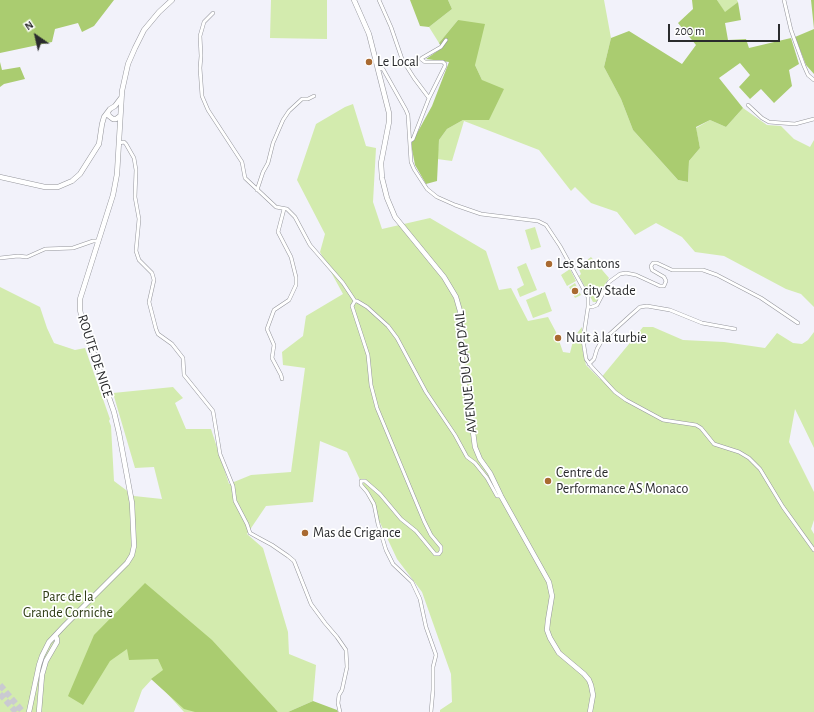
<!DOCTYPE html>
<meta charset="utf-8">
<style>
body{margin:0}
#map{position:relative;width:814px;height:712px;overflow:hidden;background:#f2f2fa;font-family:"Alegreya Sans",sans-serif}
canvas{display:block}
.north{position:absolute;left:16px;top:16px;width:40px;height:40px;-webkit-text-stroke:3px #fff;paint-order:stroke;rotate:326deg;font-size:11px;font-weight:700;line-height:16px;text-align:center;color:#2a2b2d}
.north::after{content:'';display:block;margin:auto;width:14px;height:18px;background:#2a2b2d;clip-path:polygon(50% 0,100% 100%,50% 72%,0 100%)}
.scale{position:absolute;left:668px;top:24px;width:112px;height:18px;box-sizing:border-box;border:2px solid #2a2b2d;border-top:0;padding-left:5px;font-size:12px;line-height:14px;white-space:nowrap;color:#2a2b2d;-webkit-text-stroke:3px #fff;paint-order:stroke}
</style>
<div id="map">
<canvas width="814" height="712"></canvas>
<div class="north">N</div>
<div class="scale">200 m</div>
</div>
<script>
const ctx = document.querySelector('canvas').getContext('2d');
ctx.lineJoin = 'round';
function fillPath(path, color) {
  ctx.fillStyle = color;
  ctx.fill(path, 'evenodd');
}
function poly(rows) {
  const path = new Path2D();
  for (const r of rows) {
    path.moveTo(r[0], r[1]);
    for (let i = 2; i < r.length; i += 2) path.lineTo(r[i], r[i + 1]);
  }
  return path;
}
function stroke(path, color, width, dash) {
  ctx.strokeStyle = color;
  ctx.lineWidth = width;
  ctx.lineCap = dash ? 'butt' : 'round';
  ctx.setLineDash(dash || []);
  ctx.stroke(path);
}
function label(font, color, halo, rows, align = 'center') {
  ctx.font = font + ' "Alegreya Sans",sans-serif';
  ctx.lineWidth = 3.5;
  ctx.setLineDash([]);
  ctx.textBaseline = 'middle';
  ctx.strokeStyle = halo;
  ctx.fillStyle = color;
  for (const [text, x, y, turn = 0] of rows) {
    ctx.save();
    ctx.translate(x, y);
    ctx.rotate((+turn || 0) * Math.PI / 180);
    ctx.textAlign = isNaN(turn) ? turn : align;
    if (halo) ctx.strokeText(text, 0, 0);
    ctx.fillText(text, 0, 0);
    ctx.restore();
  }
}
fillPath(poly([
 [271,0,327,0,327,39,270,38],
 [448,0,604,0,611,38,604,67,621,99,633,130,678,180,688,182,689,161,700,148,696,128,710,120,726,127,743,108,767,125,781,126,794,139,810,147,814,140,814,307,801,294,786,289,724,256,695,252,682,237,656,223,635,235,617,212,591,203,575,187,571,191,539,150,464,121,452,161,437,159,439,140,447,129,463,120,489,120,482,80,475,65,458,20,439,43,429,27,452,9],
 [717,0,737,0,738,2,725,13],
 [353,104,366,146,376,148,373,202,382,229,430,218,486,251,499,290,511,288,528,321,548,317,556,332,563,352,570,353,574,337,582,327,582,347,586,365,600,379,643,327,653,327,683,340,724,342,765,348,777,333,793,343,802,344,808,340,814,332,814,448,795,409,789,442,814,492,814,520,811,529,814,534,814,712,440,712,440,710,452,702,451,674,422,592,397,559,347,452,320,441,313,502,266,506,247,534,263,548,288,632,289,654,316,665,313,701,288,712,278,712,275,709,272,712,184,712,153,678,142,690,134,712,0,712,0,287,40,307,47,328,54,343,75,350,85,348,110,419,109,421,111,426,114,481,134,496,162,499,154,467,135,468,113,393,173,387,183,398,175,403,186,429,211,429,229,484,251,475,291,472,305,368,283,365,282,352,303,336,306,316,343,294,320,252,325,234,297,180,316,124,345,107],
 [535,227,541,247,531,250,525,230],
 [591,257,609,278,602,289,599,299,596,302,593,302,579,276,581,274,578,267],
 [526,263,537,290,520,297,517,289,524,285,517,267],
 [570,269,576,281,567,286,561,275],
 [575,283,581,295,575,298,569,287],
 [545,292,552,311,533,318,526,300]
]), '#d3ebae');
fillPath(poly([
 [0,0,114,0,94,26,82,32,78,23,55,29,52,42,0,53],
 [410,0,448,0,452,9,429,27,420,26],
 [692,0,717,0,725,12,738,2,741,20,725,23,728,40,746,39,749,48,791,38,799,64,789,70,792,86,774,103,761,89,750,99,739,87,750,75,740,63,719,78,743,108,726,127,710,120,696,127,700,148,689,161,688,182,678,180,633,130,621,99,604,67,611,38,629,31,682,64,696,45,678,23,693,9],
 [811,0,814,0,814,74,806,65,795,37,814,29],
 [458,20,485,24,475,65,482,80,504,89,489,120,463,120,447,129,439,140,437,181,426,184,415,165,411,144,432,106,449,62,426,59,442,48,439,43],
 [0,62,2,70,20,67,25,79,4,84,0,87],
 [145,583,212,640,278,712,195,712,184,709,151,679,163,670,158,659,129,660,127,649,110,661,83,705,68,696,94,635],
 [313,701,337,710,338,712,288,712]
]), '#aacc70');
stroke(poly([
 [0,685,23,712],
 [0,694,16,712]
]), '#cacad1', 6, [6, 3]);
const street = poly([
 [379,0,391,27,402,59,414,78,429,98],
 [784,0,791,30,804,66,808,75,814,80],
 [213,13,204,22,200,36,201,56,200,68,202,96,208,110,242,162,245,178,276,207,287,209,295,217,310,245,343,283,355,301,357,301,367,307,388,326,397,338,426,392,455,435,467,457,475,463,487,478,497,496,501,496],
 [378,68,383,69,406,110,408,115,411,162,414,169,427,189,437,197,455,205,481,214,538,221,546,225,560,246,588,297,588,307,583,340,586,359,591,366,615,392,626,400,663,420,696,425,701,428,714,444,739,452,749,458,760,469,783,507,814,550],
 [748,105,762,118,769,122,795,124,814,119],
 [410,141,413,139,429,98,445,66,445,64,443,62,425,62,421,59,422,58,441,47,446,40],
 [119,143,124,142,126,144,134,158,136,170,135,197,139,219,136,251,139,260,152,273,154,280,149,302,156,329,158,334,172,344,183,358,184,375,213,411,220,454,233,486,235,501,247,524,250,533,259,538,272,545,288,556,294,561,311,604,325,623,337,637,346,650,347,667,342,690,339,695,338,703,340,712],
 [257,190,263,172,268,163,273,143,283,120,289,111,302,99,308,99,314,96],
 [0,258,18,256,27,257,45,249,73,248,93,241,97,241],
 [355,301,352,306,368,355,371,385,377,408,424,521,431,535,441,547,441,551,439,554,435,554,416,531,401,519,380,494,365,481,361,481,361,485,367,492,374,504,378,524,386,550,393,564,412,582,420,599,426,627,436,655,433,667,433,690,431,712],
 [588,307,592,307,597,305,609,282,620,274,626,273,636,275,660,286,664,286,666,281,664,277,652,270,651,266,653,263,657,263,672,270,703,270,717,275,761,298,798,323],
 [589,364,594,359,597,349,601,342,632,314,640,307,647,306,670,310,702,323,735,329],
 [282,379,281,375,272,358,274,345,267,329,274,310,289,300,296,285,296,277,291,257,278,232,284,209]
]);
const secondary = poly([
 [354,0,369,34,389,113,389,122,381,163,382,178,387,198,395,217,444,277,456,297,460,311,463,376,471,417,475,447,480,459,490,473,501,496,549,582,552,596,548,620,547,630,550,638,559,653,584,674,589,680,591,685,593,695,590,712],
 [108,113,109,116,113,119,116,119,120,116],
 [0,177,45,187,58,187,72,181,80,174,99,144,102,124,104,117,110,109,115,106,121,98],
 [29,712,39,665,42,656,49,642,65,625,127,563,132,555,134,546,132,503,119,433,114,412,82,319,80,310,80,299,113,195,117,174,122,91,128,64,135,48,144,30,159,12,172,0],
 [39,712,42,675,46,661,57,642,57,639,55,636]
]);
stroke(street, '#95969c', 4);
stroke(secondary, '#95969c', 5.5);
stroke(street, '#fff', 3);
stroke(secondary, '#fff', 4.5);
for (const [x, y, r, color] of [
 [369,62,4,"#a96a31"],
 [549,264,4,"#a96a31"],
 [575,291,4,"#a96a31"],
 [558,338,4,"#a96a31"],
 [548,481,4,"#a96a31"],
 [305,533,4,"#a96a31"]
]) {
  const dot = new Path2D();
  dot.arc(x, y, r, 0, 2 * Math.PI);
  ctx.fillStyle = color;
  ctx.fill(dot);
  stroke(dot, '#fff', 1.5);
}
label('14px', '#2a2b2d', '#fff', [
 ["Le Local",377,62],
 ["Les Santons",557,264],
 ["city Stade",583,291],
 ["Nuit à la turbie",566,338],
 ["Centre de",556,473],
 ["Performance AS Monaco",556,489],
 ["Mas de Crigance",313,533]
], 'left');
label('14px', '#2a2b2d', '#fff', [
 ["ROUTE DE NICE",95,356,72],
 ["AVENUE DU CAP D'AIL",466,372,-96]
]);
label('14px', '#2e3c15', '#fff', [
 ["Parc de la",68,597],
 ["Grande Corniche",68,613]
]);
</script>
